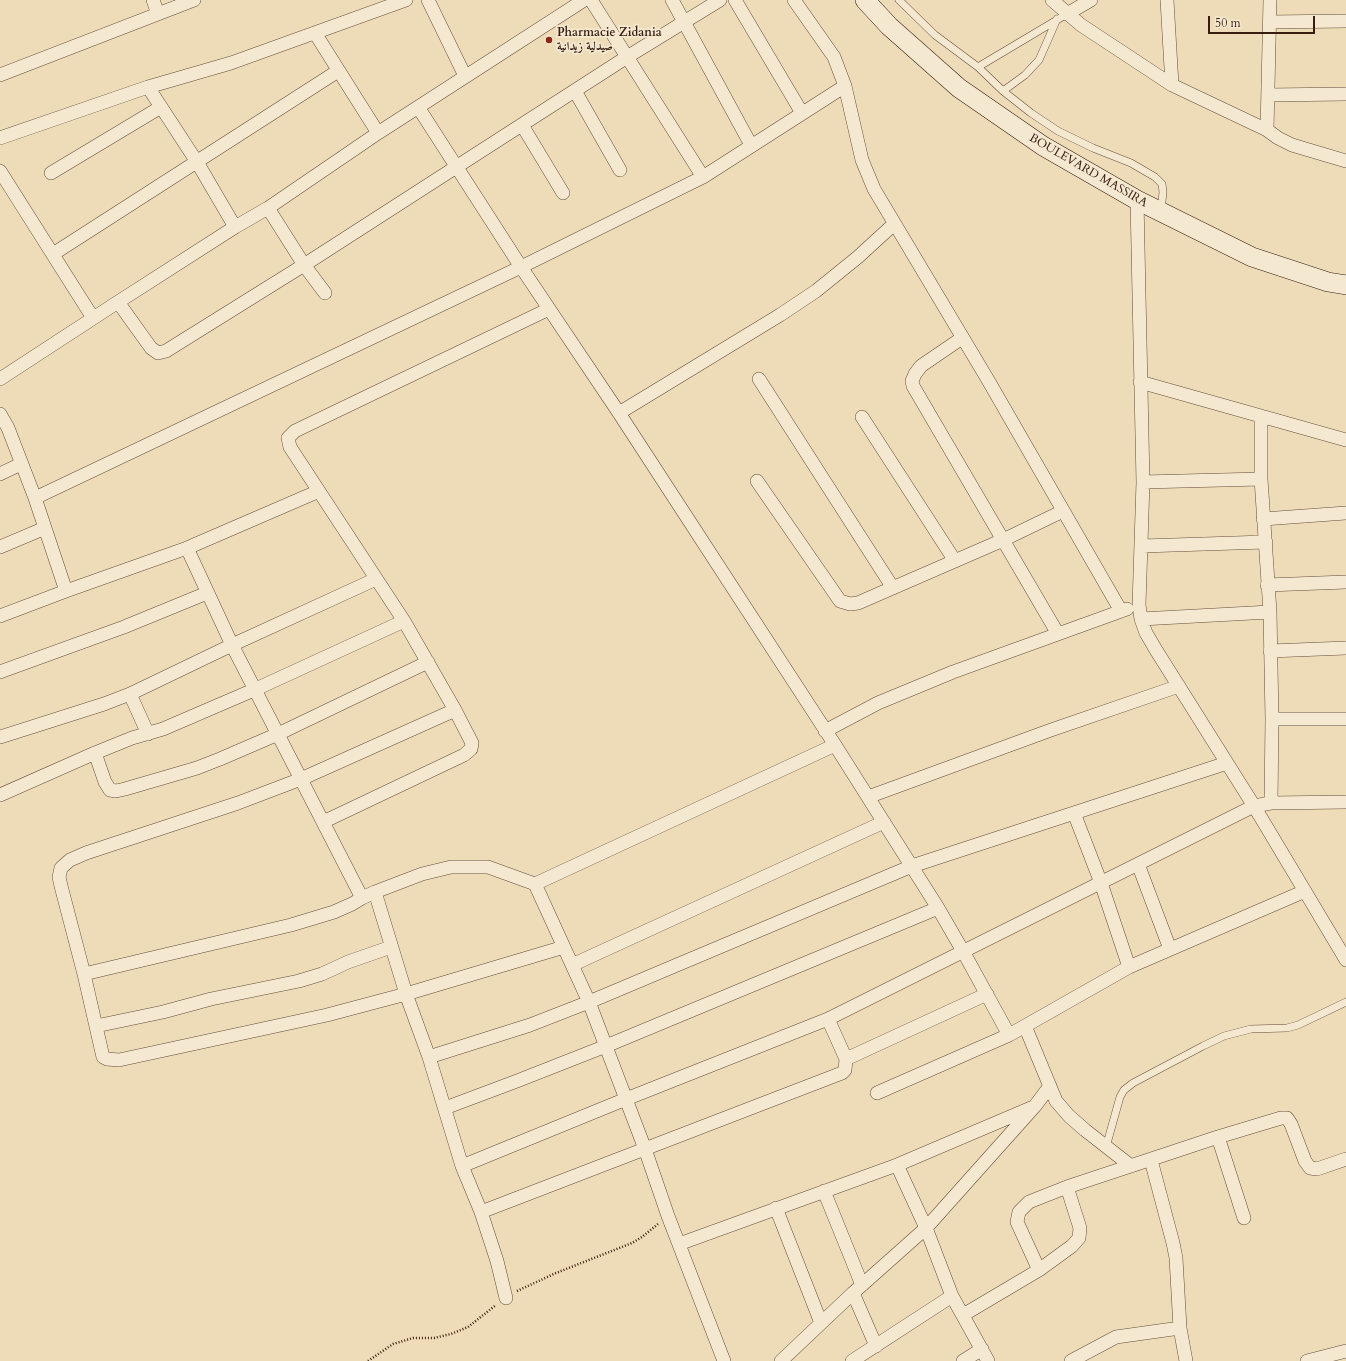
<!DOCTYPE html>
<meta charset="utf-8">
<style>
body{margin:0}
#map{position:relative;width:1346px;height:1361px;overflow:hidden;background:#eedcb8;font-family:Cardo,serif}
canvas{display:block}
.scale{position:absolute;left:1208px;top:16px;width:107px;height:18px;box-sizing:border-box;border:2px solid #371d10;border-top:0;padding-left:5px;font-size:12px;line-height:14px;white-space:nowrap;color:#371d10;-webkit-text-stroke:3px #f4e8d1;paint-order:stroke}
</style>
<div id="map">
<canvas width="1346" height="1361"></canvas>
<div class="scale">50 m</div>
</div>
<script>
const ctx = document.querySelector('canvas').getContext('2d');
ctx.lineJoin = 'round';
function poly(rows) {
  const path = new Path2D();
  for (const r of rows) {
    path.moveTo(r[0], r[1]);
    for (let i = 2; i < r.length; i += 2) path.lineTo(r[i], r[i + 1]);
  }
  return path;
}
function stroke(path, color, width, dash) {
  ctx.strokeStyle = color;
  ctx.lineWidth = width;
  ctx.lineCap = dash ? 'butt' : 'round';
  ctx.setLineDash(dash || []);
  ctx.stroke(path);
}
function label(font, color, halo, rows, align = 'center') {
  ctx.font = font + ' Cardo,Amiri,serif';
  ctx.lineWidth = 3.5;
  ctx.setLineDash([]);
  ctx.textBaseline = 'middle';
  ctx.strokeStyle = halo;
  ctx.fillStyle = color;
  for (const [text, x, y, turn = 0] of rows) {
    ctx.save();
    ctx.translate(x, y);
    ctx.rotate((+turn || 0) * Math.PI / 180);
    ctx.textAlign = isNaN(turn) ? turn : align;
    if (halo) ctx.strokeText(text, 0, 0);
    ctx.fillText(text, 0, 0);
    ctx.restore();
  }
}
const service = poly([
 [899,0,935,35,978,67,1003,91,1031,113,1058,131,1093,148,1131,163,1155,177,1162,184,1163,192,1161,210],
 [978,67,1067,14],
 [1003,91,1025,75,1039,60,1057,19],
 [1106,1147,1120,1097,1124,1090,1133,1083,1203,1046,1224,1036,1251,1029,1287,1028,1298,1025,1346,1002]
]);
const minor = poly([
 [153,0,158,14],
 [428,0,465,76],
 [591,0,703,177],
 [672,0,751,145],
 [735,0,802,113],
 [794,0,834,57,845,86,862,160,874,189,988,380,1121,611],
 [1052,0,1081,25,1172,85,1267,130,1278,138,1292,145,1346,161],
 [1167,0,1172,85],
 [1067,14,1091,0],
 [1270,22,1346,21],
 [315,33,378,133],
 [0,75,194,0],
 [148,87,197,162,235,227],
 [575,91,620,170],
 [1268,95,1346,94],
 [418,107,521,267,619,413,835,745,535,884,589,1002,645,1149,668,1216,724,1361],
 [522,125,563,193],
 [1267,130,1270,0],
 [0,138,148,87,231,63,406,0],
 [0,171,93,318],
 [51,173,161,107],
 [1137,200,1143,482,1139,605,1141,619,1146,633,1156,650,1254,806,1346,960],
 [268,208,304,265,325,293],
 [53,254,338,71],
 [118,302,151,348,158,353,166,351,304,265,627,57,720,0],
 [962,338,921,366,915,374,912,381,913,386,1058,634],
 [0,379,118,302,235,227,268,208,378,133,584,0],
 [759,379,893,588],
 [1140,382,1346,440],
 [619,413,780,315,816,291,858,257,894,224],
 [0,414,8,428,35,498,66,591],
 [1261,416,1261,479,1270,612,1272,719,1271,803],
 [862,417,955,561],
 [0,474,21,464],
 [757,481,840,601,850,604,858,603,1003,540,1063,511],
 [1143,482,1261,479],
 [35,498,521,267,703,177,845,86],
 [1263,519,1346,513],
 [1142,546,1266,542],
 [0,547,45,528],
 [187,548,232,645,362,898,375,892,422,874,451,867,488,867,535,884],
 [1267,585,1346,582],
 [0,616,66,591,187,548,319,491],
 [1141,619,1270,612],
 [1270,651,1346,648],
 [0,672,124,627,207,593],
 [130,694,148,734],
 [455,710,301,779,238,803,86,853,70,860,61,868,59,877,61,886,84,974,103,1057,107,1059,119,1060,327,1015,406,994,564,947],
 [1272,719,1346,719],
 [825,731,878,703,953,672,1127,609],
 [0,737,104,704,130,694,232,645,376,579],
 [835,745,938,908,964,953,1009,1035,1025,1026,1056,1101,1069,1116,1085,1130,1131,1166],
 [95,753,105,782,110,790,116,791,125,789,197,768,220,759,278,734,428,662],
 [0,795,95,753,132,738,163,729,256,689,404,621],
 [868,797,1051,730,1179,686],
 [1074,813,1101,883,1129,967],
 [323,822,464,755,471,749,472,743,455,710,404,621,290,447,288,438,295,431,549,309],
 [1138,864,1170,949],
 [375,892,406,994,429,1057,462,1166,481,1212,497,1261,506,1298],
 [572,965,884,822],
 [84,974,291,925,334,912,352,904,362,898],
 [96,1026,163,1012,211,999,299,981,322,974,348,962,391,947],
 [1025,1026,1129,967,1305,891],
 [429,1057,530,1025,589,1002,912,866,1227,763],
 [846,1059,987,994],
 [877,1093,1009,1035],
 [445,1108,517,1081,606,1046,938,908],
 [1218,1137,1244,1218],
 [1151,1160,1173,1243,1176,1258,1180,1328,1186,1361],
 [897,1165,926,1228,952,1296,988,1361],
 [462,1166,626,1099,828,1019,1254,806,1271,803,1346,802],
 [824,1191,862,1285],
 [776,1208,821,1323],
 [481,1212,842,1073,845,1070,846,1059,828,1019],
 [679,1244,897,1165,1031,1108],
 [1039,1270,1017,1222,1019,1212,1029,1202,1067,1187,1218,1137,1281,1118,1287,1118,1291,1124,1305,1161,1310,1168,1317,1169,1346,1159],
 [853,1293,876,1346],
 [963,1315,1039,1270,1072,1246,1079,1238,1080,1228,1067,1187],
 [781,1361,853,1293,926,1228,1035,1106,1050,1086],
 [852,1361,952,1296],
 [963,1361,982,1349],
 [1071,1361,1116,1337,1180,1328],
 [1307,1361,1346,1351]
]);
const secondary = poly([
 [865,0,889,26,959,88,1043,146,1137,200,1252,257,1328,282,1346,285]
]);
stroke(service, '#654d3a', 8);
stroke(minor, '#654d3a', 14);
stroke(secondary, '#371d10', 20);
stroke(poly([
 [517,1291,556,1273,632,1243,642,1237,658,1224],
 [368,1361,393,1344,413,1338,434,1338,451,1334,468,1327,496,1305]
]), '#371d10', 2.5, [1, 2]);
stroke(service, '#f4e8d1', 7);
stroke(minor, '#f4e8d1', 13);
stroke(secondary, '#f4e8d1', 19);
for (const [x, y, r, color] of [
 [549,40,4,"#8f2418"]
]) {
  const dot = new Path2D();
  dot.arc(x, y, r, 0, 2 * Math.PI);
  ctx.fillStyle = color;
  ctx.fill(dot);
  stroke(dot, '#f4e8d1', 1.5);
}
label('bold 12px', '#371d10', '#f4e8d1', [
 ["Pharmacie Zidania",557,33],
 ["صيدلية زيدانية",557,47]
], 'left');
label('12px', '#371d10', '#f4e8d1', [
 ["BOULEVARD MASSIRA",1088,171,30]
]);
</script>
